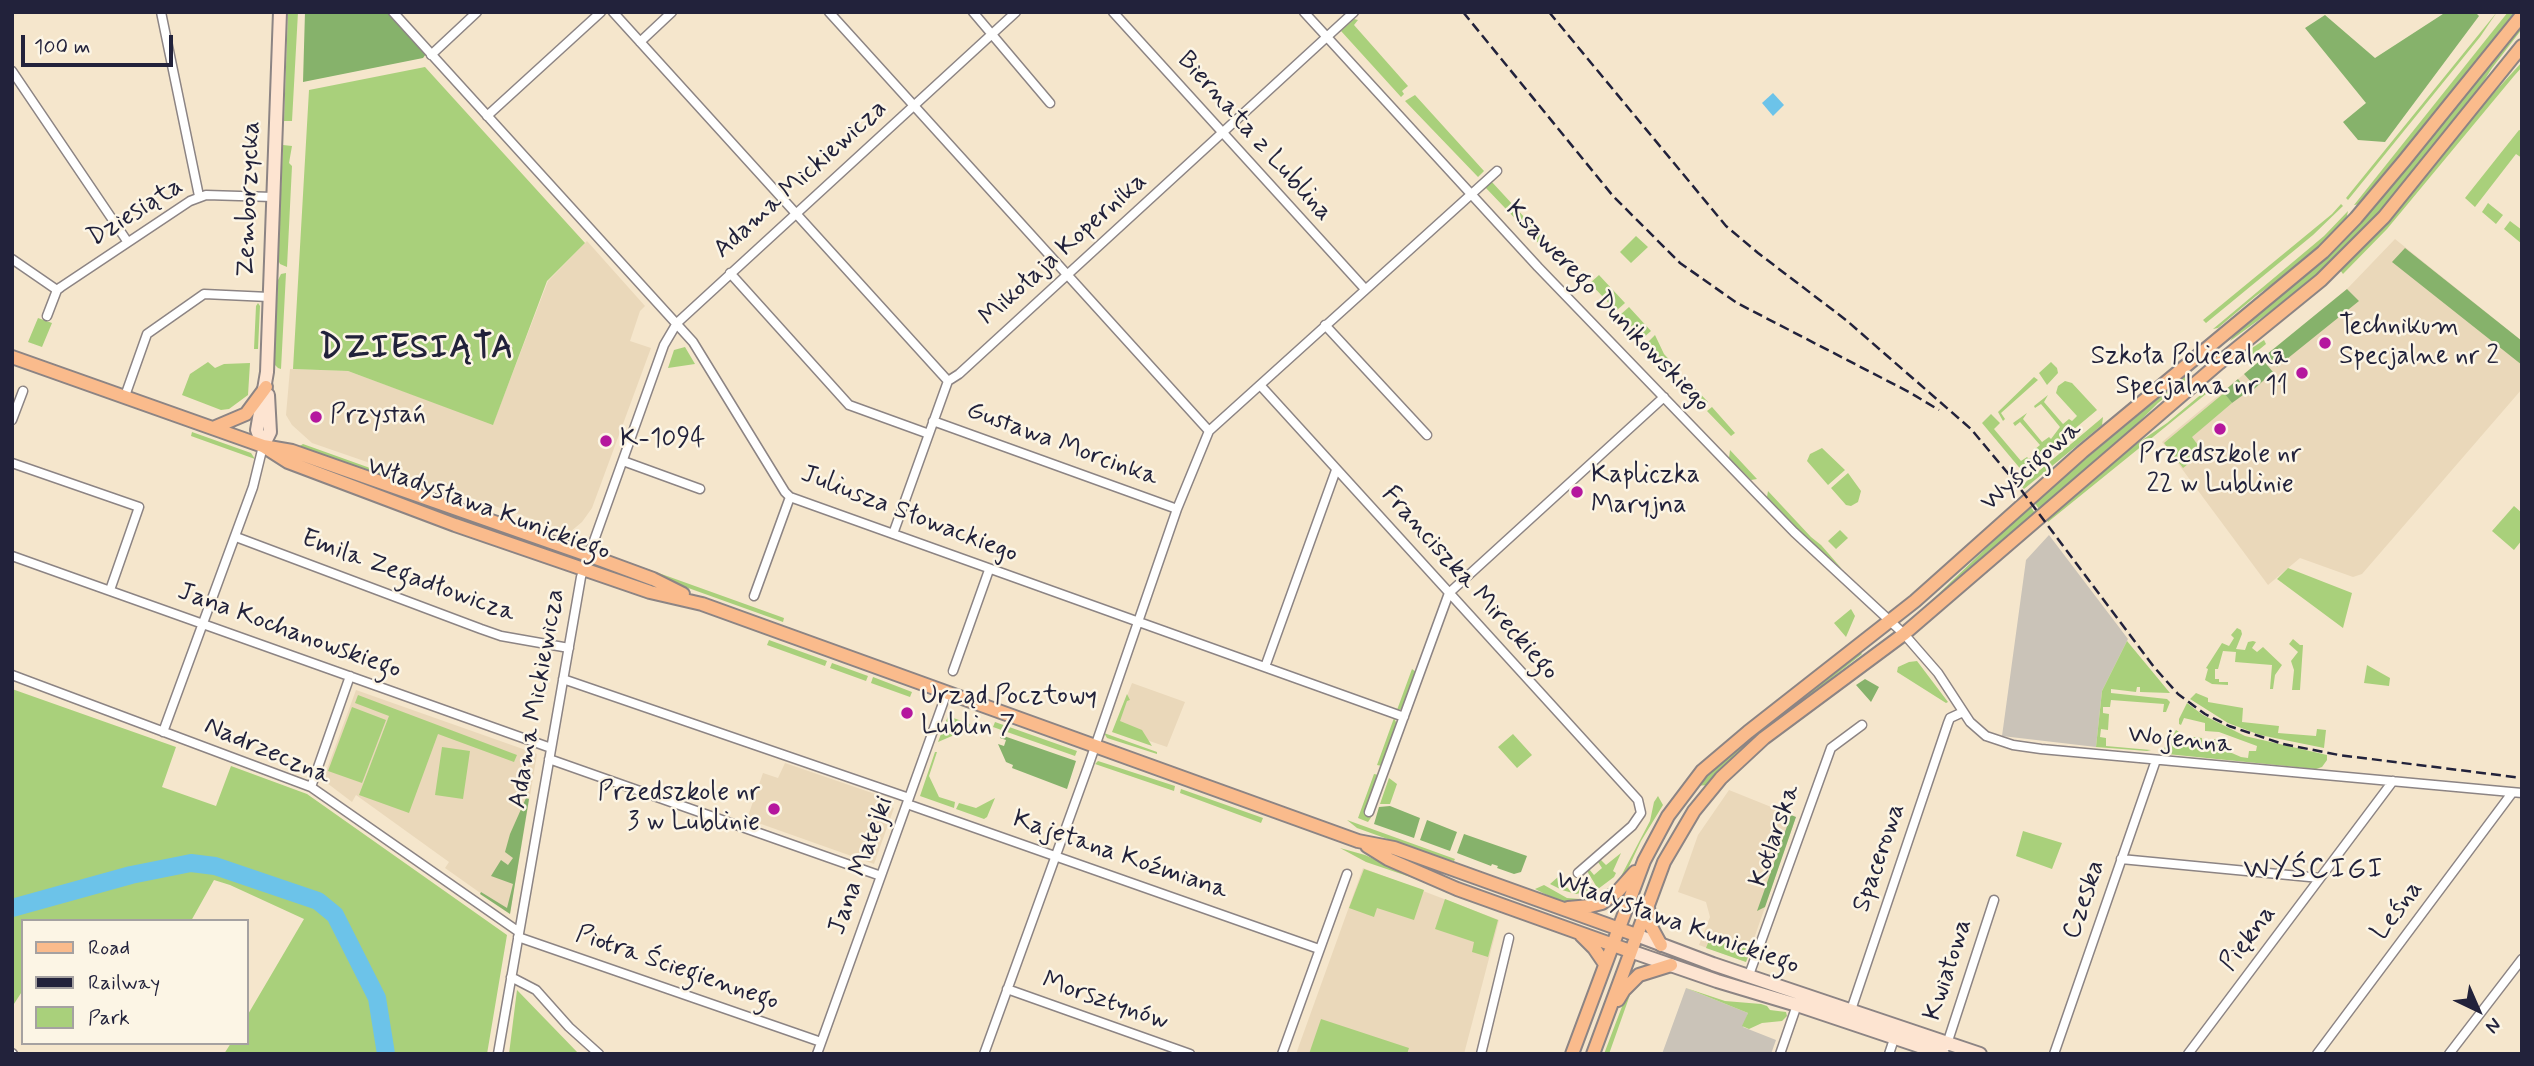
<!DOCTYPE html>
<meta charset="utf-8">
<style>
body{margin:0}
#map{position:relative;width:2534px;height:1066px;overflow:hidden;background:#f5e6cc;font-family:Mynerve,sans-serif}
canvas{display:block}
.frame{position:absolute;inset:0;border:14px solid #22223b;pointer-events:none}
.legend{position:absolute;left:21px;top:919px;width:228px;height:126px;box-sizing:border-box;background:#fcf5e5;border:2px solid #a5a1a1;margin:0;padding:9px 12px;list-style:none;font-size:21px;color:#22223b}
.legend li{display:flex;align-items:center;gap:14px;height:35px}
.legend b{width:35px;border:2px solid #a5a1a1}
.north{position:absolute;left:2443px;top:975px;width:70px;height:70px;-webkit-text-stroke:5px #fcf5e5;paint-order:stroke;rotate:136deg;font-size:19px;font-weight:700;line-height:28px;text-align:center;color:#22223b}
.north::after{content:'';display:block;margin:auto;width:24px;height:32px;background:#22223b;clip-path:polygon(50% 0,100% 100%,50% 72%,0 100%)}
.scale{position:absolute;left:21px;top:35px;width:152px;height:32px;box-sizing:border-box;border:4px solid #22223b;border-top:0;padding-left:9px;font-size:21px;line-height:24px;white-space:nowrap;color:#22223b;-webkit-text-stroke:5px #fcf5e5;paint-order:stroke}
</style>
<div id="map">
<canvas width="2534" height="1066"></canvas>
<div class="frame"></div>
<ul class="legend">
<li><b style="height:9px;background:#fabb8c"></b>Road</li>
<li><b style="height:9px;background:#22223b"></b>Railway</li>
<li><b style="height:19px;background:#a9d07b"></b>Park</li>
</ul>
<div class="north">N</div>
<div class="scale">100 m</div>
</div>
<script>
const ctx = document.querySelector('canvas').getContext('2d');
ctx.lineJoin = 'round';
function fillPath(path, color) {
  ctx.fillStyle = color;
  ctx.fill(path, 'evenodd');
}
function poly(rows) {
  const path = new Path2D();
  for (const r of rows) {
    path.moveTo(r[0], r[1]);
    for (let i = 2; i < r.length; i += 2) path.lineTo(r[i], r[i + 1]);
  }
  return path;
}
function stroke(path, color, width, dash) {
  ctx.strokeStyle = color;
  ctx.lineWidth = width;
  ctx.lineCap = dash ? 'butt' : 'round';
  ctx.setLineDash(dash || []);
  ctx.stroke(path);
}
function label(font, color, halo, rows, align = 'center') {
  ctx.font = font + ' Mynerve,sans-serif';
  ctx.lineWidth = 5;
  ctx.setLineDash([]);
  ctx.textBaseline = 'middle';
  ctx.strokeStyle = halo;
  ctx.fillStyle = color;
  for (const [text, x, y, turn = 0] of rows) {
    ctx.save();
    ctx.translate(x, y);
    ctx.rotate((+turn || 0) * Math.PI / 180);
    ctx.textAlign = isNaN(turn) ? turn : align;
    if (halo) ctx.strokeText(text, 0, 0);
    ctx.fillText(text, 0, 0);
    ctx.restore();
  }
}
fillPath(poly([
 [2395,239,2522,341,2522,389,2362,574,2353,577,2300,558,2268,585,2162,442,2347,289],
 [587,241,645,306,640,311,630,341,651,348,592,508,582,522,570,532,312,443,292,425,286,415,290,369,348,371,493,424,548,281],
 [1132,683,1185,702,1167,747,1114,729],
 [356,690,537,754,510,914,445,868,449,862,356,795,352,802,323,780],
 [785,763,881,796,879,803,894,808,874,864,747,819,763,773,778,778],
 [1729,790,1796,817,1746,962,1699,945,1710,917,1706,902,1678,892,1698,835],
 [1363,868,1499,920,1464,1054,1296,1054]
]), '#ead8ba');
fillPath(poly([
 [2049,535,2128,639,2102,691,2096,747,2002,736,2026,560],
 [1686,988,1748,1013,1743,1027,1776,1040,1771,1054,1662,1054]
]), '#cac3b8');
fillPath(poly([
 [288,12,298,12,292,121,284,121],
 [2497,12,2480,37,2348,200,2346,198],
 [2508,12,2515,12,2383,178,2361,204,2354,205],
 [1354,19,1358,20,1354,25,1408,86,1402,91,1404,94,1401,97,1341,31],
 [2522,25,2522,29,2492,68,2472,100,2374,220,2308,284,2230,341,2234,335,2317,264,2365,216],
 [2522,62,2522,67,2514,76,2387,229,2343,274,2340,270,2393,215,2482,106],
 [425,67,585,243,547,281,493,425,348,371,293,369,309,90],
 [1415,95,1484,171,1478,177,1405,101],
 [2519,130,2522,131,2522,158,2516,154,2475,207,2465,198],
 [283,145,292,146,289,163,292,166,287,267,280,264,278,260],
 [1491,181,1550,245,1546,251,1485,187],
 [2488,203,2503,215,2496,224,2482,212],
 [2341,204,2343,206,2313,235,2206,323,2203,320,2332,214],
 [2348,211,2346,220,2302,263,2256,296,2218,328,2213,329,2324,236],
 [2510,221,2522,230,2522,244,2504,229],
 [1636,236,1648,247,1631,263,1620,252],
 [286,273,281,369,278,368,274,364,278,280,281,274],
 [1599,275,1625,303,1616,311,1590,283],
 [258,303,260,306,258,349,254,349,256,306],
 [1629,307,1651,331,1642,339,1620,315],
 [38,318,52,323,42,347,28,342],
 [1655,335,1664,354,1681,372,1676,377,1646,344],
 [2264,340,2266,344,2238,367,2237,362,2240,356],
 [685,347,695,364,668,368,674,350],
 [208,362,215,368,224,364,250,363,248,395,229,409,221,410,182,395,190,374],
 [2051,362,2057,368,2058,373,2047,385,2039,373],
 [2189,373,2191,376,2158,403,2121,440,2039,509,2034,502],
 [1684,377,1708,402,1703,406,1680,381],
 [2034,377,2038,380,2001,413,2005,419,2003,421,1998,412],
 [2065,381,2072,383,2097,410,2023,472,1982,423,1991,414,2000,423,1994,429,2021,461,2027,457,2029,459,2036,453,2034,450,2040,445,2020,422,2015,426,2013,423,2027,413,2023,419,2042,442,2049,437,2051,439,2060,427,2041,404,2035,408,2034,406,2048,395,2044,402,2063,424,2069,419,2072,421,2077,416,2056,393,2058,386],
 [2204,392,2206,394,2048,522,2046,518,2129,449,2167,423],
 [2224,393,2232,403,2192,437,2203,452,2183,468,2164,443],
 [1712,407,1735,433,1731,436,1707,411],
 [2103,417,2102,425,2024,489,2021,486],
 [192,432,251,453,255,459,191,436],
 [303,444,384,473,372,474,298,447],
 [1822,448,1845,470,1828,485,1807,461,1810,454],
 [1730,450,1757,479,1751,480,1729,458],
 [1848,473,1861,491,1858,502,1851,506,1846,505,1831,488],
 [1768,491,1811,537,1821,545,1842,569,1808,539,1767,497],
 [2030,506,2035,513,1933,603,1931,601],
 [2514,506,2522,513,2522,540,2514,550,2492,531],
 [1840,530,1848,538,1836,549,1828,541],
 [628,562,784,618,783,622,627,566],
 [2288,568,2352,593,2343,628,2277,579],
 [1851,609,1855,616,1846,637,1834,623],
 [2237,628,2241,630,2242,634,2236,649,2245,650,2248,642,2253,641,2256,642,2252,648,2257,652,2263,647,2282,665,2275,675,2273,689,2270,689,2272,665,2235,662,2236,652,2223,651,2218,669,2215,669,2215,679,2219,679,2219,682,2228,682,2228,685,2212,684,2205,680,2208,669,2206,668,2222,643,2229,646,2234,638,2231,635],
 [2293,639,2300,645,2303,645,2300,690,2292,690,2294,670,2291,661,2298,652,2289,644],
 [769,640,827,661,825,666,767,645],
 [2127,641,2170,693,2140,692,2140,687,2137,687,2136,692,2111,689,2111,693,2167,699,2170,702,2166,712,2163,712,2164,704,2111,700,2110,707,2103,707,2103,713,2109,714,2108,730,2101,729,2100,737,2106,738,2106,746,2151,750,2147,751,2096,747,2102,691],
 [1860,652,1862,654,1752,741,1707,785,1697,786,1731,753],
 [1909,662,1917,661,1948,702,1946,703,1897,672,1898,667],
 [832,663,868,676,866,681,830,668],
 [2367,665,2390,678,2389,686,2364,683],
 [1412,669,1416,672,1402,709,1397,710],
 [873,677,912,692,910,697,871,683],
 [12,689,176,747,162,787,216,806,231,766,307,794,507,935,487,1054,224,1054,231,1043,247,1043,247,1016,304,919,230,885,214,880,191,921,23,921,23,990,12,1007],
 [2196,693,2208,698,2208,702,2243,708,2242,722,2279,726,2278,733,2316,736,2317,729,2326,730,2324,748,2260,735,2228,723,2190,699],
 [1127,694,1130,700,1127,701,1120,721,1142,730,1152,746,1112,732],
 [358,695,517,755,514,762,438,734,409,813,359,795,389,716,355,703],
 [2187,703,2203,715,2245,736,2327,755,2327,760,2322,767,2316,769,2167,754,2164,750,2168,737,2172,738,2176,730,2179,732,2177,739,2190,744,2193,737,2202,738,2202,748,2212,748,2214,739,2220,740,2218,747,2241,757,2248,758,2249,751,2256,751,2257,746,2219,732,2205,731,2205,723,2184,718,2181,725,2179,724,2179,719],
 [352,707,386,720,362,783,328,771],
 [948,716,970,724,969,728,961,732,955,722,952,725,959,733,938,742],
 [1394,718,1397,724,1382,766,1377,765],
 [995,722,1077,751,1075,756,993,727],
 [1104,733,1157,752,1157,754,1107,738],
 [1513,734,1532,755,1517,768,1498,747],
 [442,747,470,751,463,799,435,795],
 [935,752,937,752,929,776,939,797,955,802,954,808,920,796],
 [1098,761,1175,786,1174,791,1095,764],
 [1374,774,1379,775,1365,813,1372,816,1368,822,1358,818],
 [1389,778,1397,784,1390,804,1380,804],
 [1181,789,1263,818,1261,823,1180,793],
 [1658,796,1663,805,1641,841,1625,875,1607,893,1619,880,1650,821,1654,802],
 [995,798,987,817,984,819,956,809,959,803,976,808],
 [1347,820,1455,859,1454,861,1443,859,1357,828],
 [2023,831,2062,843,2052,869,2016,856],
 [1340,848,1365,855,1422,881,1366,862],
 [1621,853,1613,871,1616,873,1614,877,1598,889,1587,871,1589,869,1594,875,1602,868,1598,862,1601,860,1606,865],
 [1364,869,1424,890,1414,920,1377,908,1374,917,1349,908],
 [1580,876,1585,882,1589,879,1595,890,1576,894,1562,890,1550,884,1558,877,1572,893,1578,888,1576,882],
 [1544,885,1567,898,1580,899,1592,896,1596,901,1563,903,1535,889],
 [1445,899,1498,920,1488,957,1472,952,1474,942,1435,929],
 [1710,938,1741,948,1744,941,1753,944,1746,962,1706,948],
 [1629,988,1631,992,1609,1054,1604,1054],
 [1686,988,1725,1001,1761,1004,1767,1006,1770,1010,1786,1012,1787,1016,1782,1021,1762,1023,1749,1029,1742,1026,1748,1013],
 [517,990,579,1054,509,1054],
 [1321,1019,1409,1048,1407,1054,1309,1054]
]), '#a9d07b');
fillPath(poly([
 [305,12,387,12,426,54,423,58,303,82],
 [2446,12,2475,12,2479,16,2385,142,2358,140,2343,122,2366,103,2305,28,2325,15,2375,58],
 [2405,248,2522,341,2522,365,2392,262],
 [2347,289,2359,301,2277,367,2266,355],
 [2262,359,2273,372,2253,390,2252,383,2244,374],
 [2238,379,2244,387,2243,395,2232,403,2223,392],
 [1865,679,1879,687,1871,702,1856,685],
 [1001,735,1076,761,1067,789,1012,768,1013,765,1006,762,998,744,1004,746,1006,740,1000,738],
 [526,798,529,799,510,914,480,894,481,892,507,908,513,884,491,876,501,860,508,865,513,858,505,852,510,834],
 [1390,806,1420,818,1414,838,1374,824,1379,807],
 [1791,815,1796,817,1765,907,1757,911],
 [1427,820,1457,832,1450,851,1420,840],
 [1464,834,1527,856,1521,872,1514,874,1497,868,1498,866,1492,864,1491,866,1457,853]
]), '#86b26b');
fillPath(poly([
 [1773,93,1784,105,1773,116,1762,103]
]), '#6cc3e9');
stroke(poly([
 [12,908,131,875,191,863,215,866,318,901,335,915,377,998,386,1054]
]), '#6cc3e9', 18);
const street = poly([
 [161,12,199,196],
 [393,12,693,342,785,492,790,497,1404,717],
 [613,12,948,381],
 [829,12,1209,431],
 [973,12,1050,103],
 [1113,12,1365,289],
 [1304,12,1538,267,1758,495,1794,532,1904,634,1938,673,1970,722,1986,736,2013,745,2041,749,2522,793],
 [640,42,672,12],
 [431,55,477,12],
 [12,71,127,241],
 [487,116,601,12],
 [12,259,57,290],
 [730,273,849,405,929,434],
 [47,316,57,290,61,287,190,201,206,195,273,197],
 [1325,325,1427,435],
 [1260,385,1638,800,1641,813,1632,826,1578,873],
 [125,396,147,334,204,294,269,297],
 [12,420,23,391],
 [933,421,1177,509],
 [623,461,700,489],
 [12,463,139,507,110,590],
 [893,534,948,381,959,374,1354,12],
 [236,537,481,629,501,636,569,648],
 [12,556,551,748],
 [754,596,790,497],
 [1265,667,1336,470],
 [953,671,989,570],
 [12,675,311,787,519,932],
 [563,679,909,798],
 [163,732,253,487,263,446],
 [549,759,881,876],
 [311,787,350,676],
 [907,804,1319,949],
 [1369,812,1449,593,1664,397],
 [2121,859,2320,878],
 [518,937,821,1042],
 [1749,975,1831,748,1862,725],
 [511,977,536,990,569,1027,599,1054],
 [1007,989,1190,1054],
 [1850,1013,1948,723,1950,718,1963,712],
 [1946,1047,1994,900],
 [12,1053,13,1054],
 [498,1054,581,577,664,345,677,323,1016,12],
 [817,1054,947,692],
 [984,1054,1089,764,1177,509,1209,431,1497,171],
 [1282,1054,1347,874],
 [1481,1054,1509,938],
 [1780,1054,1798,1002],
 [1889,1054,1896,1033],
 [2054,1054,2156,760],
 [2188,1054,2393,781],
 [2317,1054,2512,793],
 [2449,1054,2522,959]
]);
const secondary = poly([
 [263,446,257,430,267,372,280,12],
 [263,446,270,432,268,395],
 [1636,935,1713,964,1980,1054],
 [1630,951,1717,981,1797,1005,1943,1054]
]);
const primary = poly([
 [12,357,263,446,292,451,588,555,653,579,683,594],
 [213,428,246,414,266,387],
 [263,446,288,462,455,525,650,592,702,604,1358,841,1394,848,1636,935],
 [1367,846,1388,859,1457,889,1630,951],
 [1648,906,1649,923,1661,945],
 [1568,908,1590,906,1602,903,1618,891,1635,872],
 [1581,935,1594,948,1605,964],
 [1618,1000,1624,990,1639,975,1671,965],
 [1572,1054,1644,861,1668,816,1702,771,1748,732,1915,601,2082,452,2323,252,2356,218,2404,161,2522,15],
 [1593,1054,1664,862,1694,811,1721,778,1764,738,1904,634,2219,363,2321,280,2384,217,2522,46]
]);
stroke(street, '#8c8484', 11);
stroke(secondary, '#8c8484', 16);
stroke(primary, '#8c8484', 16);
stroke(street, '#fff', 8);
stroke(secondary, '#fde4d1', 12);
stroke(primary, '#fabb8c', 12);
stroke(poly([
 [1463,12,1613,196,1680,263,1737,303,1909,392,1939,410],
 [1549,12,1726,226,1758,253,1846,320,1971,429,2016,483,2154,667,2178,694,2205,714,2229,726,2283,744,2339,755,2522,778]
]), '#22223b', 2.5, [10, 5]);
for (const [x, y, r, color] of [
 [2325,343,7,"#b5179e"],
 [2302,373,7,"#b5179e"],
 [316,417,7,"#b5179e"],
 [2220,429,7,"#b5179e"],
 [606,441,7,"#b5179e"],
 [1577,492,7,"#b5179e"],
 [907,713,7,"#b5179e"],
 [774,809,7,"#b5179e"]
]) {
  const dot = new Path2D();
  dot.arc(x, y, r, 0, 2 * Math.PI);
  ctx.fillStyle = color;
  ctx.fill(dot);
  stroke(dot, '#fcf5e5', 2.5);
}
label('26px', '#22223b', '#fcf5e5', [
 ["Biernata z Lublina",1254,137,48],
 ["Adama Mickiewicza",801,180,-42],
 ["Zemborzycka",250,199,-88],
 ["Dziesiąta",136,213,-32],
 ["Mikołaja Kopernika",1064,250,-42],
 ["Ksawerego Dunikowskiego",1607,307,46],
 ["Gustawa Morcinka",1062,445,20],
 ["Wyścigowa",2032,467,-41],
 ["Władysława Kunickiego",488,510,20],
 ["Juliusza Słowackiego",909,515,21],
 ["Emila Zegadłowicza",408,577,20],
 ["Franciszka Mireckiego",1469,584,48],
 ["Jana Kochanowskiego",289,632,20],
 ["Adama Mickiewicza",538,699,-80],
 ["Wojenna",2180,741,6],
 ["Nadrzeczna",267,752,23],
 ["Kotlarska",1776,836,-71],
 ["Kajetana Koźmiana",1120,856,19],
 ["Spacerowa",1880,858,-71],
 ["Jana Matejki",862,866,-70],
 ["Czeska",2085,900,-71],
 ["Leśna",2398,911,-53],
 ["Władysława Kunickiego",1677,924,20],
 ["Piękna",2249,939,-53],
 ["Piotra Ściegiennego",677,969,19],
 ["Kwiatowa",1949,970,-72],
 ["Morsztynów",1105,1002,19]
]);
label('26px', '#22223b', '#fcf5e5', [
 ["Technikum",2339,328],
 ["Specjalne nr 2",2339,358],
 ["Szkoła Policealna",2288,358,"right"],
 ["Specjalna nr 11",2288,388,"right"],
 ["Przystań",330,417],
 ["K-1094",620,441],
 ["Przedszkole nr",2220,456,"center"],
 ["22 w Lublinie",2220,486,"center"],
 ["Kapliczka",1591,477],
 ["Maryjna",1591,507],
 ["Urząd Pocztowy",921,698],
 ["Lublin 7",921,728],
 ["Przedszkole nr",760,794,"right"],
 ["3 w Lublinie",760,824,"right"]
], 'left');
ctx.letterSpacing = '2px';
label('28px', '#22223b', '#fcf5e5', [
 ["WYŚCIGI",2314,871]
]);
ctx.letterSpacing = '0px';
ctx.letterSpacing = '2px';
label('bold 33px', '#22223b', '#fcf5e5', [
 ["DZIESIĄTA",417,350]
]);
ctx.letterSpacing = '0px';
</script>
